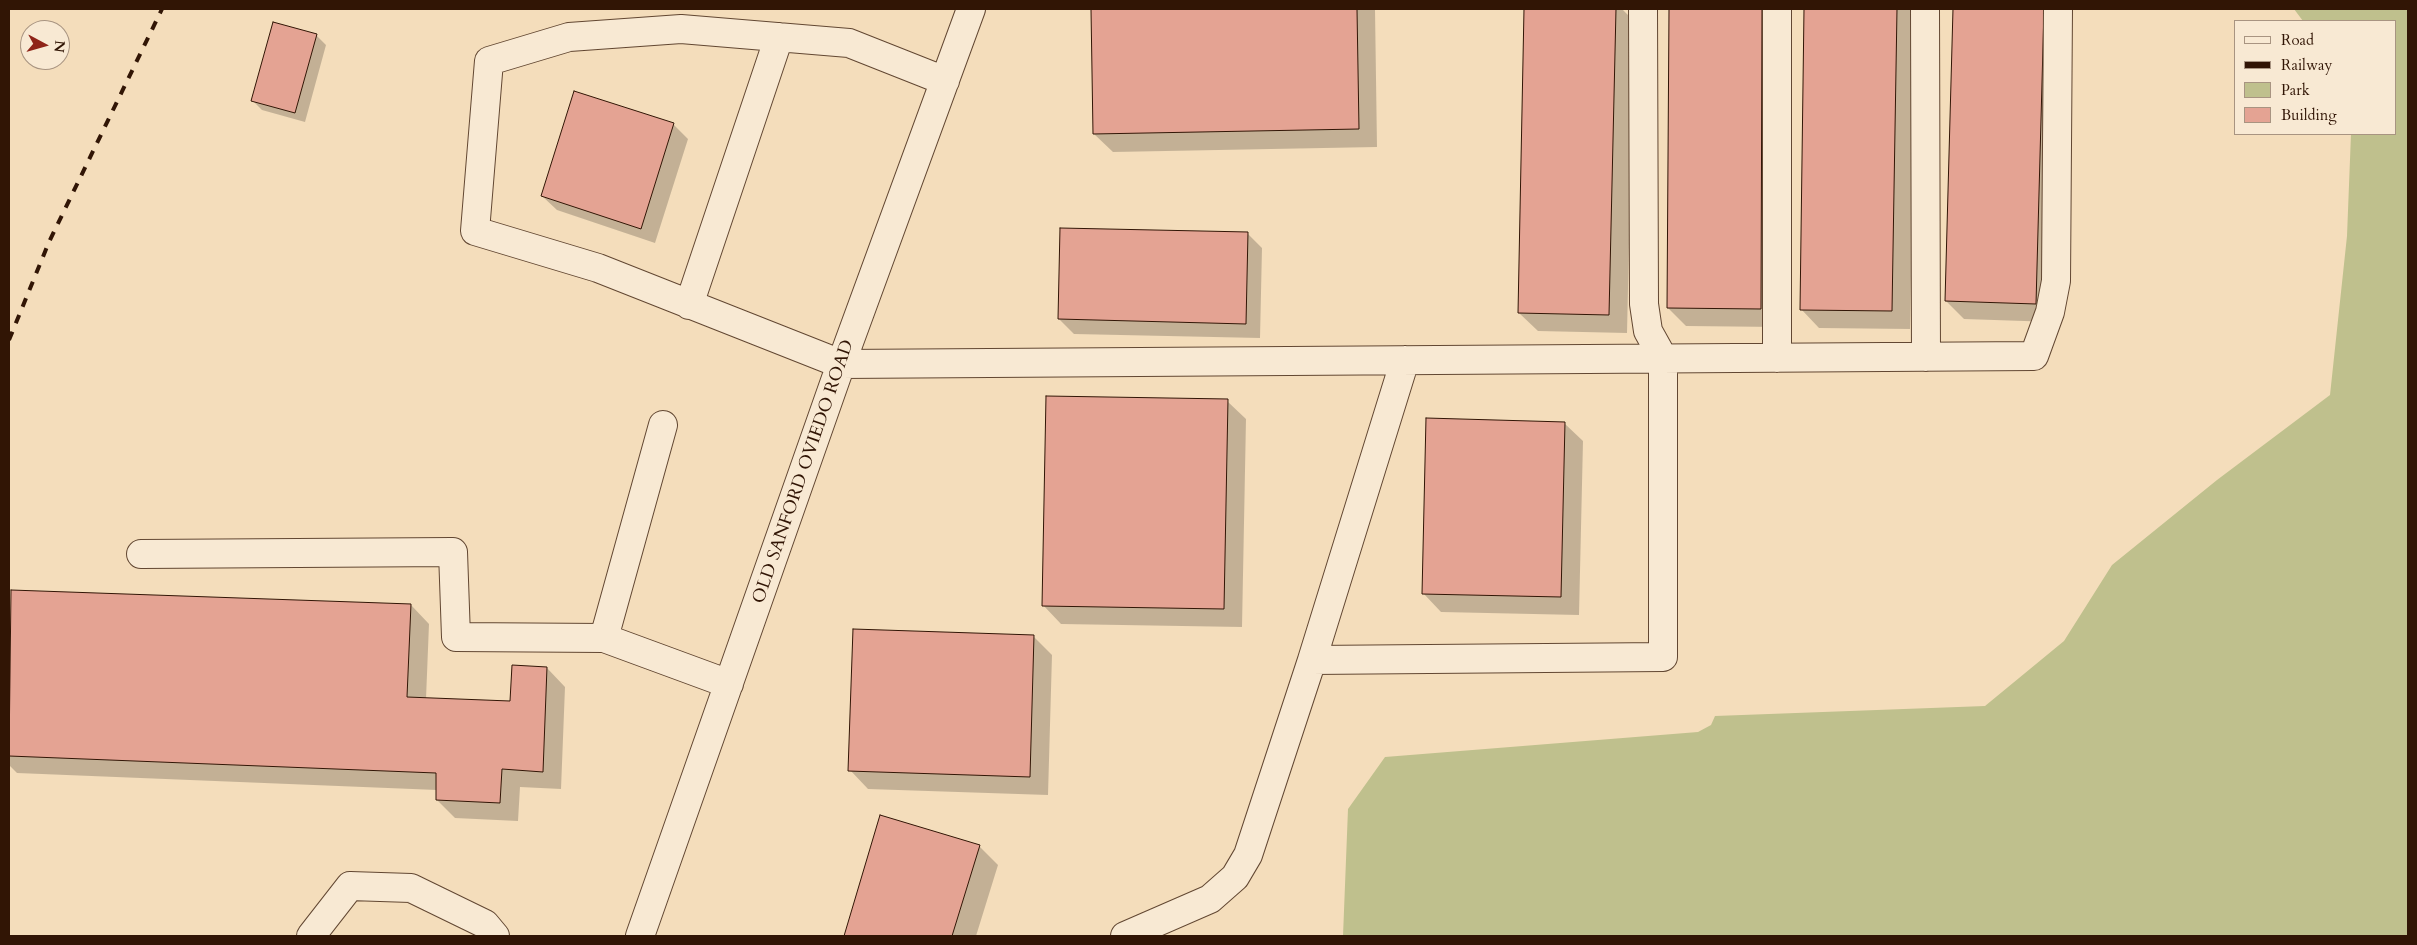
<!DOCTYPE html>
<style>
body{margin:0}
#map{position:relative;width:2417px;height:945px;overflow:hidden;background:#f4ddbb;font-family:Cardo,serif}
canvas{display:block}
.frame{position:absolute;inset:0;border:10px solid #311505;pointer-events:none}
.legend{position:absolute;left:2234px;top:20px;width:162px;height:115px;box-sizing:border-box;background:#f8e9d3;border:1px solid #a89481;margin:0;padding:6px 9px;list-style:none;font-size:15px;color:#311505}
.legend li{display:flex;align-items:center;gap:10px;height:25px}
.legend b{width:25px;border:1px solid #a89481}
.north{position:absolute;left:20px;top:20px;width:50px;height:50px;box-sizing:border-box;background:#f8e9d3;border:1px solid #a89481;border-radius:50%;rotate:96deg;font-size:14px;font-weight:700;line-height:20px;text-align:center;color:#311505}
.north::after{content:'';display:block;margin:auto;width:18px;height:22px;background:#8f2418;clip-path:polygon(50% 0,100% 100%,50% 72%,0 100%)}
</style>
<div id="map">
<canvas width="2417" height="945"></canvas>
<div class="frame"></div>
<ul class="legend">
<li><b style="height:6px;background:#f8e9d3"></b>Road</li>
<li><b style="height:6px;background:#311505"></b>Railway</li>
<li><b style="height:14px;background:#bfc08d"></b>Park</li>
<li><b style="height:14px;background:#e4a393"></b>Building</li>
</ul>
<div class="north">N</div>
</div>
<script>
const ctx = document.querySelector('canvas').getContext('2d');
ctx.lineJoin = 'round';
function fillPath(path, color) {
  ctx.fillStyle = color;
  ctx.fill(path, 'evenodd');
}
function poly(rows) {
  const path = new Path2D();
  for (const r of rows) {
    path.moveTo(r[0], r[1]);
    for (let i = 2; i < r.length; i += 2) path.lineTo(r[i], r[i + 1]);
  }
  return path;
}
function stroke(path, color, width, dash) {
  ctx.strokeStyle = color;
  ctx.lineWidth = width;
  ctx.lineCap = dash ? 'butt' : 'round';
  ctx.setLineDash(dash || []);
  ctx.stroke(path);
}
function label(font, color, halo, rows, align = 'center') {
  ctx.font = font + ' Cardo,serif';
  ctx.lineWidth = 4;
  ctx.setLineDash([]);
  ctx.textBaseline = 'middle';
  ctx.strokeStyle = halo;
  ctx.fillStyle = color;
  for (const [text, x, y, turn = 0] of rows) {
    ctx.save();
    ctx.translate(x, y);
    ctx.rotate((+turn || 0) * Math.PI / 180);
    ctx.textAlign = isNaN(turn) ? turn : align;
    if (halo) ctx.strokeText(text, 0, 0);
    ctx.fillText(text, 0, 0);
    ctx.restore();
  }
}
fillPath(poly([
 [2294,9,2408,9,2408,936,1343,936,1348,809,1385,757,1698,732,1711,725,1715,716,1985,706,2064,641,2112,565,2217,480,2330,395,2347,236,2351,134,2396,134,2396,21,2303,21]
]), '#bfc08d');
fillPath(poly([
 [1092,9,1375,9,1377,147,1113,152,1094,134],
 [1525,9,1622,9,1634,21,1627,333,1538,331,1519,313],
 [1670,9,1773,9,1779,327,1686,326,1668,308],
 [1806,9,1911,9,1916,13,1910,329,1819,328,1801,309],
 [1954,9,2062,9,2054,322,1964,319,1946,301],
 [316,35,326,45,305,122,262,110,252,100],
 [575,93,674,125,688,139,655,243,557,210,542,196],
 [1247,233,1262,248,1260,338,1074,334,1059,319],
 [1227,401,1246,419,1242,627,1061,624,1043,605],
 [1564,423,1583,441,1579,615,1441,612,1423,593],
 [411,605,429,624,426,699,511,702,547,668,565,687,561,789,520,787,518,821,455,818,437,800,437,790,17,773,9,765,9,682],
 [1034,637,1052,655,1048,795,868,789,850,770],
 [881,817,979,846,998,865,976,936,845,936]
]), '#0003');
const building = poly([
 [1091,9,1357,9,1359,129,1093,134,1091,9],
 [1524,9,1616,9,1609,315,1518,313,1524,9],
 [1669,9,1762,9,1761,309,1667,308,1669,9],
 [1804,9,1897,9,1892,311,1800,310,1804,9],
 [1953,9,2044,9,2036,304,1945,301,1953,9],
 [273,22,317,34,295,113,251,101,273,22],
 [574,91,674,123,641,229,541,196,574,91],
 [1060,228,1248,232,1246,324,1058,319,1060,228],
 [1046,396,1228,399,1224,609,1042,606,1046,396],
 [1426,418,1565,422,1561,597,1422,594,1426,418],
 [11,590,411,604,407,697,510,701,512,665,547,667,543,772,502,769,500,803,436,800,436,773,9,756,11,590],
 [853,629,1034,635,1030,777,848,771,853,629],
 [880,815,980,845,952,936,844,936,880,815]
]);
fillPath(building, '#e4a393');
stroke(building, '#311505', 1);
const minor = poly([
 [1925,9,1926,357],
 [945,81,849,43,681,29,569,37,489,61,475,231,598,268,841,364,2034,356,2050,312,2056,281,2058,9],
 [689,305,779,37],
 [1777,358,1777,9],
 [663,425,604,638,729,684],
 [141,554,453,552,456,637,604,638],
 [1312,660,1405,360],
 [311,936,350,886,411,888,485,924,495,936],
 [640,936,841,364,971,9],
 [1125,936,1210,899,1235,877,1248,855,1312,660,1663,657,1663,358,1648,331,1644,304,1643,9]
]);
stroke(minor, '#624732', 30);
stroke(minor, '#f8e9d3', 28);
stroke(poly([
 [9,340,49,242,162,9]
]), '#311505', 4, [9, 9]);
label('18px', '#311505', '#f8e9d3', [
 ["OLD SANFORD OVIEDO ROAD",804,472,-71]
]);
</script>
